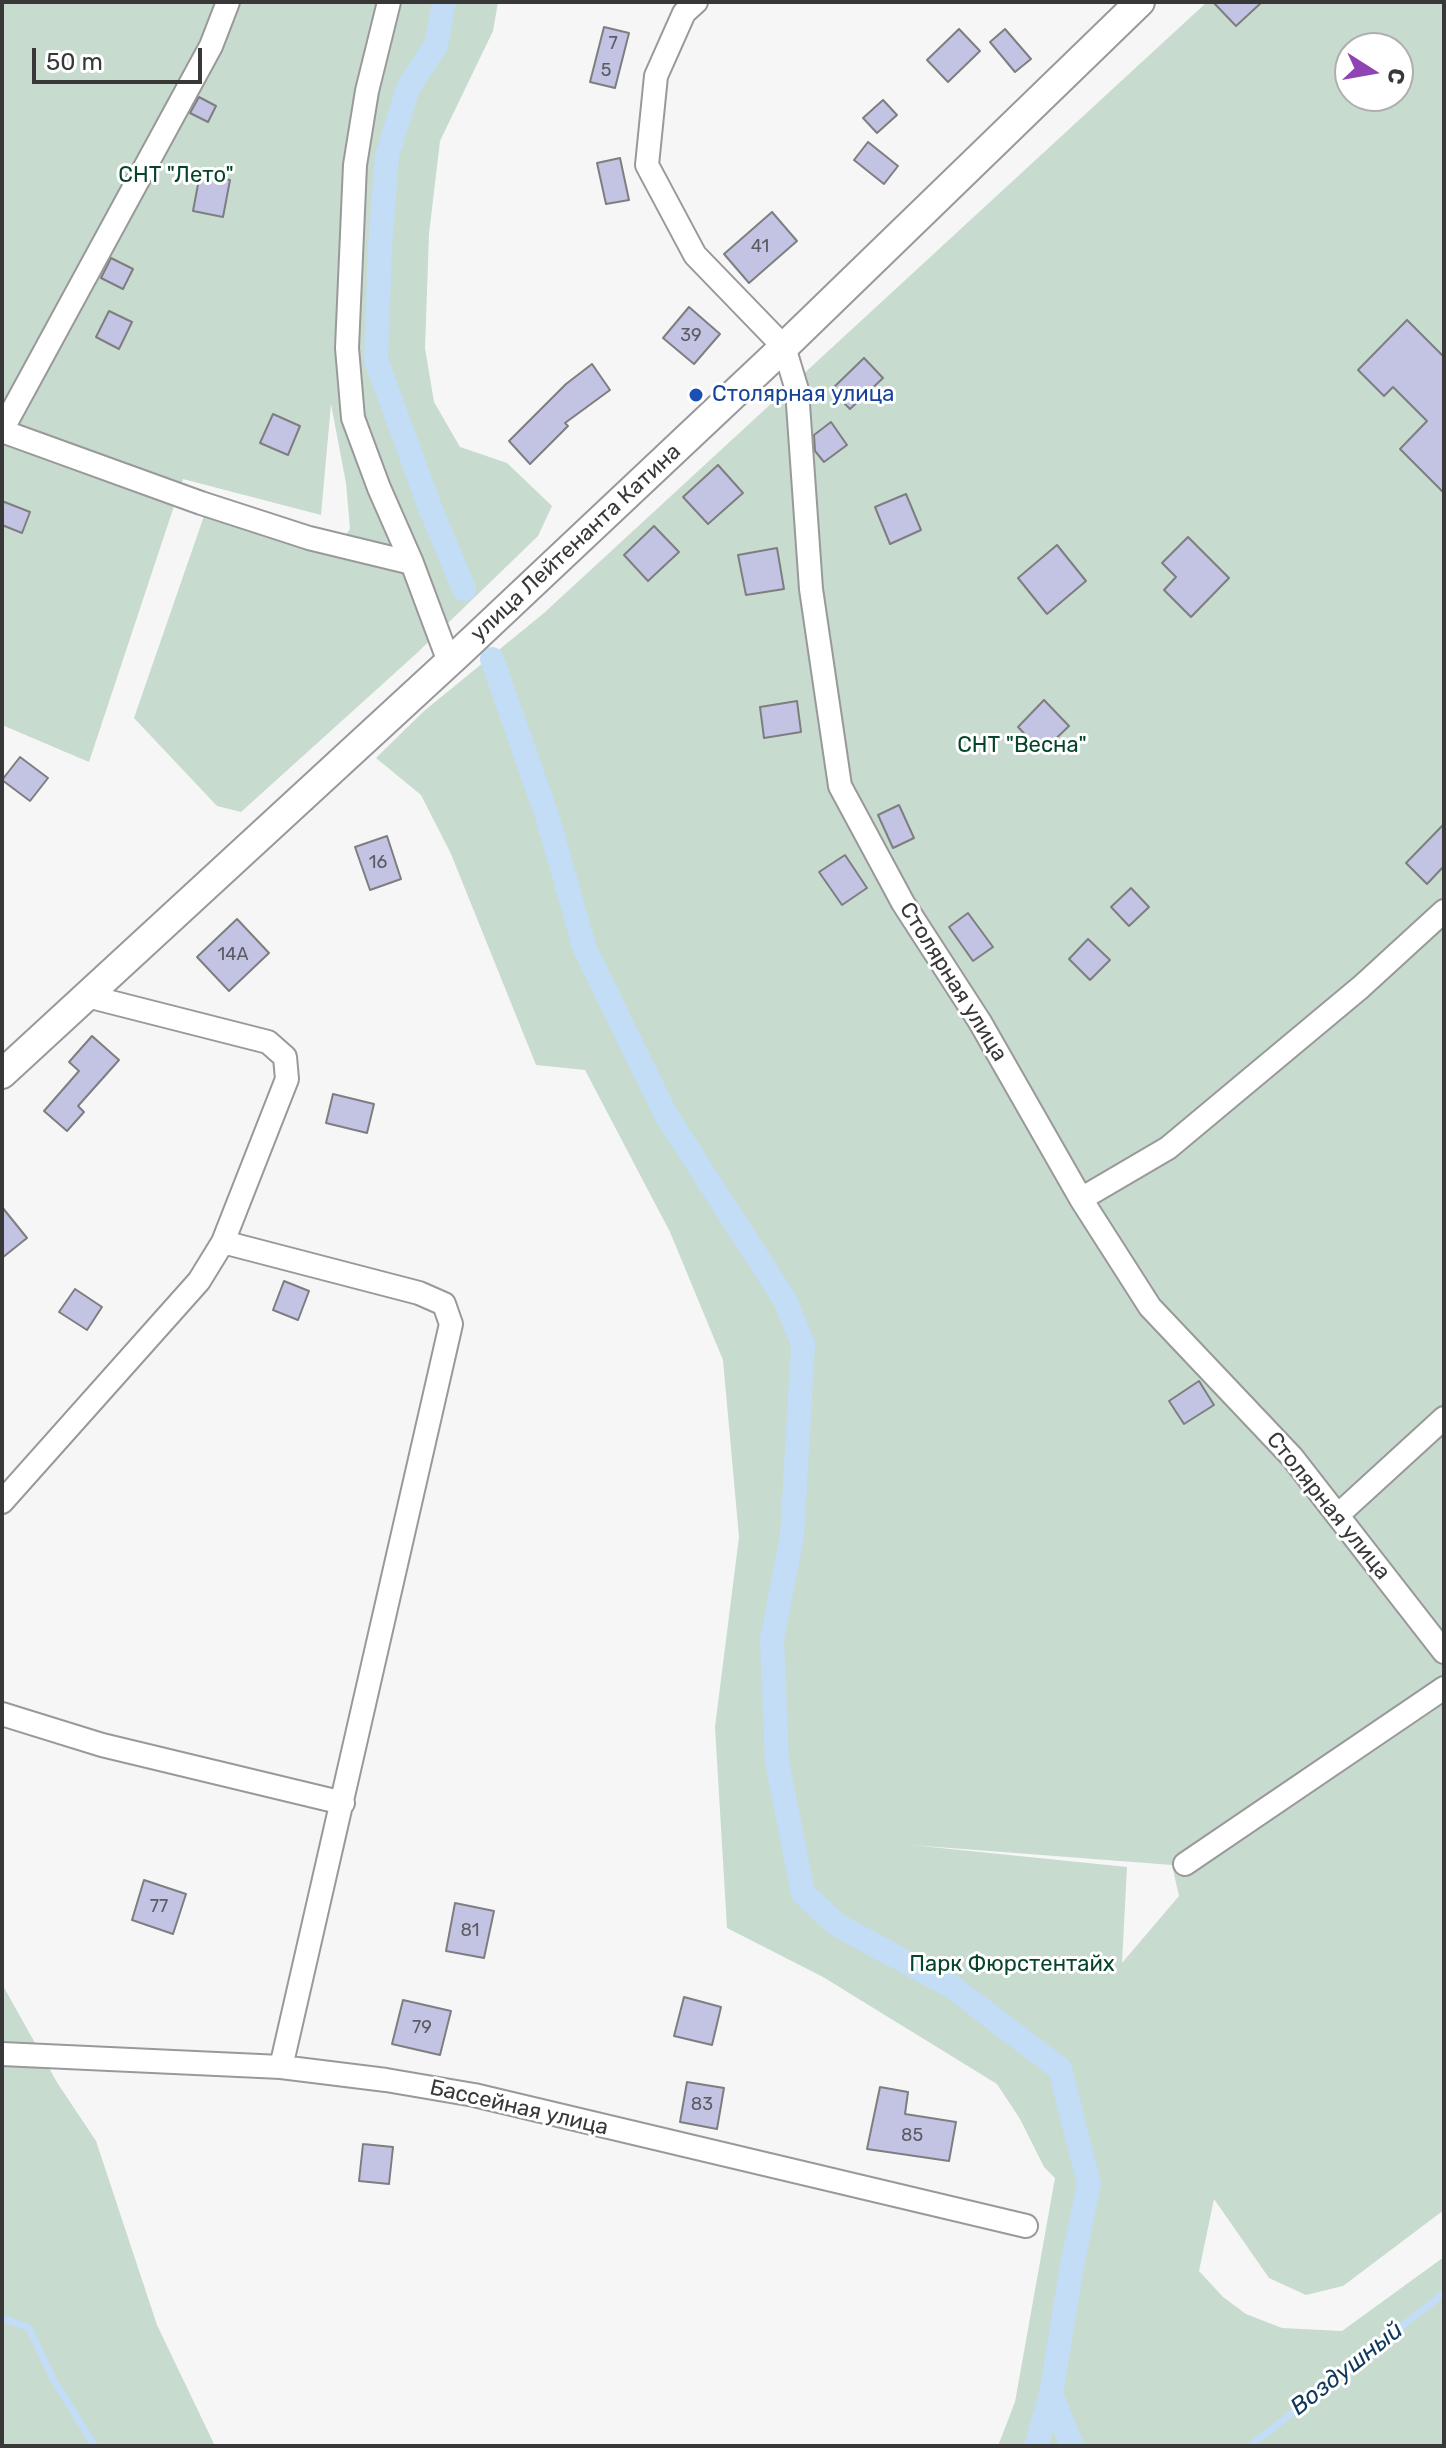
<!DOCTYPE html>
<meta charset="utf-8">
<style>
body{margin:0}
#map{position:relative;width:1446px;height:2448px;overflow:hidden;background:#f6f6f7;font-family:Rubik,sans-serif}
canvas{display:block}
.frame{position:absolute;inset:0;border:4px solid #383838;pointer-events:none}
.north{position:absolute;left:1334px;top:32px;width:80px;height:80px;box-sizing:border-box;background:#fff;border:2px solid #afafaf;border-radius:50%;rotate:101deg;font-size:22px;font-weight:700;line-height:32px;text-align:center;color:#383838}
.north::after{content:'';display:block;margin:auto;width:28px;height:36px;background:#8f43b5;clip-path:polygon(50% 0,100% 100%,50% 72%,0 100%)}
.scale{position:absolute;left:32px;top:48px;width:170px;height:36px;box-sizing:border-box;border:4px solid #383838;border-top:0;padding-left:10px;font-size:24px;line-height:28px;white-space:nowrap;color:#383838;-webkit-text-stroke:6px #fff;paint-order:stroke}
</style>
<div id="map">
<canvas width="1446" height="2448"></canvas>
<div class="frame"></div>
<div class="north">С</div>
<div class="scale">50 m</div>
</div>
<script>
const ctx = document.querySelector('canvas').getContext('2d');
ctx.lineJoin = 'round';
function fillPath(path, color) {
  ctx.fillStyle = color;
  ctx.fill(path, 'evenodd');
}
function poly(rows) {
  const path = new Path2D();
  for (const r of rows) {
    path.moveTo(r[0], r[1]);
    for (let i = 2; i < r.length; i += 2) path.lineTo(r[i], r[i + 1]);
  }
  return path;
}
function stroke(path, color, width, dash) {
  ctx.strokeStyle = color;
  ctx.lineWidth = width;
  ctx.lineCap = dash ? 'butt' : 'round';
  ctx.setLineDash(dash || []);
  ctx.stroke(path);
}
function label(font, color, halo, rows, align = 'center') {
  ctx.font = font + ' Rubik,sans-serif';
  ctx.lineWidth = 6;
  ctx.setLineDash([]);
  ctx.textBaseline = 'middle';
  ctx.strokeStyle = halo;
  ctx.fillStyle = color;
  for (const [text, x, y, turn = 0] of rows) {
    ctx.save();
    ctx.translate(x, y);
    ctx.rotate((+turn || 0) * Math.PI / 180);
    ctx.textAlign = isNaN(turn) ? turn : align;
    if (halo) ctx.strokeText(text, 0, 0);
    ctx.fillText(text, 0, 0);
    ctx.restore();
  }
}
fillPath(poly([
 [2,2,498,2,493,31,440,141,429,234,425,348,434,402,460,447,507,463,552,506,538,536,417,653,241,812,217,806,134,718,204,516,334,552,350,529,346,483,331,404,321,515,183,479,89,762,2,725],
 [1207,2,1444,2,1444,2210,1343,2286,1306,2295,1269,2278,1214,2199,1199,2271,1223,2297,1246,2314,1282,2328,1342,2331,1444,2257,1444,2446,998,2446,1015,2402,1055,2178,1044,2167,1020,2119,997,2084,823,1977,727,1928,715,1727,739,1537,723,1360,670,1232,585,1070,536,1065,451,854,421,795,376,758,424,711,544,613],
 [1350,48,1398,48,1398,96,1350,96],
 [911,1845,1172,1865,1179,1896,1122,1963,1127,1867],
 [2,1984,58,2084,96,2141,157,2325,215,2446,2,2446]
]), '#c7dbcf');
stroke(poly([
 [2,2318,29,2328,53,2379,95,2446],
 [1250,2446,1444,2293]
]), '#c3ddf6', 7);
stroke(poly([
 [444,2,436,45,408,88,387,156,380,247,376,360,431,510,464,589],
 [492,659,547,816,585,949,666,1115,785,1300,803,1344,792,1536,772,1639,777,1762,803,1893,837,1925,951,1986,1060,2069,1089,2184,1072,2265,1051,2394,1036,2446],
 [1051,2394,1072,2446]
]), '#c3ddf6', 24);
const building = poly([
 [1213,2,1262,2,1236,26,1213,2],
 [604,27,629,33,615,88,590,82,604,27],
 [959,29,980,51,948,82,927,60,959,29],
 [1005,29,1031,59,1015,72,990,42,1005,29],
 [199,97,216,106,208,122,190,113,199,97],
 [883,100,897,115,877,133,863,118,883,100],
 [868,142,898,166,884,184,854,160,868,142],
 [620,158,629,200,606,204,597,163,620,158],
 [200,174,230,180,223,217,193,211,200,174],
 [772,212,797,241,749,283,724,254,772,212],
 [111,258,133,269,123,289,101,278,111,258],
 [689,307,720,334,694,364,663,338,689,307],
 [109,311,132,322,119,349,96,337,109,311],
 [1407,320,1444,357,1444,493,1400,449,1427,421,1393,387,1384,396,1358,370,1407,320],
 [864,358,883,378,850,409,831,390,864,358],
 [592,364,610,390,565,423,568,426,530,464,509,441,566,384,592,364],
 [273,414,300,426,288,455,260,443,273,414],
 [831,422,847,445,824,462,815,451,814,435,831,422],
 [718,465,743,493,708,524,683,497,718,465],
 [906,494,921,530,890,544,875,507,906,494],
 [2,501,30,512,22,533,2,525,2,501],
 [654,526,679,552,648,581,624,555,654,526],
 [1188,537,1229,578,1191,617,1164,590,1176,577,1162,563,1188,537],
 [1057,545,1086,581,1047,614,1018,578,1057,545],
 [777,548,784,589,746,595,738,555,777,548],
 [1044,700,1069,726,1042,752,1018,727,1044,700],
 [797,701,801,732,764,738,760,707,797,701],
 [20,757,48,778,30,801,2,780,20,757],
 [899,805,914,838,893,848,878,815,899,805],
 [1444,824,1444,866,1427,884,1406,863,1444,824],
 [387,836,401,879,370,890,355,847,387,836],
 [845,855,867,888,842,905,819,872,845,855],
 [1131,888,1149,907,1129,926,1111,907,1131,888],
 [968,913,993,947,973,961,949,927,968,913],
 [237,919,269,953,229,991,197,957,237,919],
 [1088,939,1110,960,1090,980,1069,959,1088,939],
 [92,1036,119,1060,78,1106,84,1112,67,1131,44,1111,79,1071,69,1062,92,1036],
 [333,1094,374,1104,367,1133,326,1123,333,1094],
 [2,1207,27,1238,2,1258,2,1207],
 [284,1281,309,1291,298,1320,273,1310,284,1281],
 [75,1289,102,1307,87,1330,59,1312,75,1289],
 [1199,1381,1214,1405,1184,1424,1169,1401,1199,1381],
 [144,1880,186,1894,173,1934,132,1920,144,1880],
 [455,1903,494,1911,484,1958,446,1951,455,1903],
 [684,1997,721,2007,712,2045,674,2036,684,1997],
 [403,2000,451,2011,440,2055,392,2044,403,2000],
 [687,2082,724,2088,717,2129,680,2122,687,2082],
 [880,2087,908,2092,905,2114,956,2122,949,2161,867,2149,880,2087],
 [363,2144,393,2147,389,2184,359,2181,363,2144]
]);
fillPath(building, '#c3c4e4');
stroke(building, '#7e7e80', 2);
const minor = poly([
 [389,2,367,91,355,165,347,348,353,418,379,488,412,563],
 [696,2,684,13,656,76,647,165,695,255,784,347,797,390,811,589,840,786,903,903,980,1022,1081,1199,1150,1307,1292,1457,1444,1652],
 [2,430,211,46,228,2],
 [2,431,201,503,309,538,412,563,449,662],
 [1081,1199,1168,1148,1361,987,1444,911],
 [223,1242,419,1293,444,1304,451,1324,281,2067],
 [2,1502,199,1281,223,1242,287,1079,285,1057,268,1042,87,996],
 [1339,1514,1444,1418],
 [2,1714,102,1745,343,1803],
 [1185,1864,1444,1688],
 [2,2054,281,2067,386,2080,474,2095,1026,2226]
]);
const tertiary = poly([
 [2,1074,459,653,784,347,1140,2]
]);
stroke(minor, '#99999b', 26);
stroke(tertiary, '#99999b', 32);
stroke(minor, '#fff', 22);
stroke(tertiary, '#fff', 28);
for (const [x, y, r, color] of [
 [696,395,8,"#1a4fb4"]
]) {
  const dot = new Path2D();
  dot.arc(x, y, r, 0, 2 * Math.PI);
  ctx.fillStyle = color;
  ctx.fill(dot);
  stroke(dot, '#fff', 3);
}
label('18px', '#5b5b63', null, [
 ["7",613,44],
 ["5",606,71],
 ["41",760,247],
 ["39",691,336],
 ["16",378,863],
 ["14А",233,955],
 ["77",159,1907],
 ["81",470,1931],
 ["79",422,2028],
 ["83",702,2105],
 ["85",912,2136]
]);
label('22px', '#06442b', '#fff', [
 ["СНТ \"Лето\"",176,176],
 ["СНТ \"Весна\"",1022,746],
 ["Парк Фюрстентайх",1012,1965]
]);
label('22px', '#164399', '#fff', [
 ["Столярная улица",712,395]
], 'left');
label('22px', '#383838', '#fff', [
 ["улица Лейтенанта Катина",576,543,-43],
 ["Столярная улица",953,982,58],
 ["Столярная улица",1328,1506,51],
 ["Бассейная улица",519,2108,13]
]);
label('italic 24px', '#10385a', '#fff', [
 ["Воздушный",1347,2369,-38]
]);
</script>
